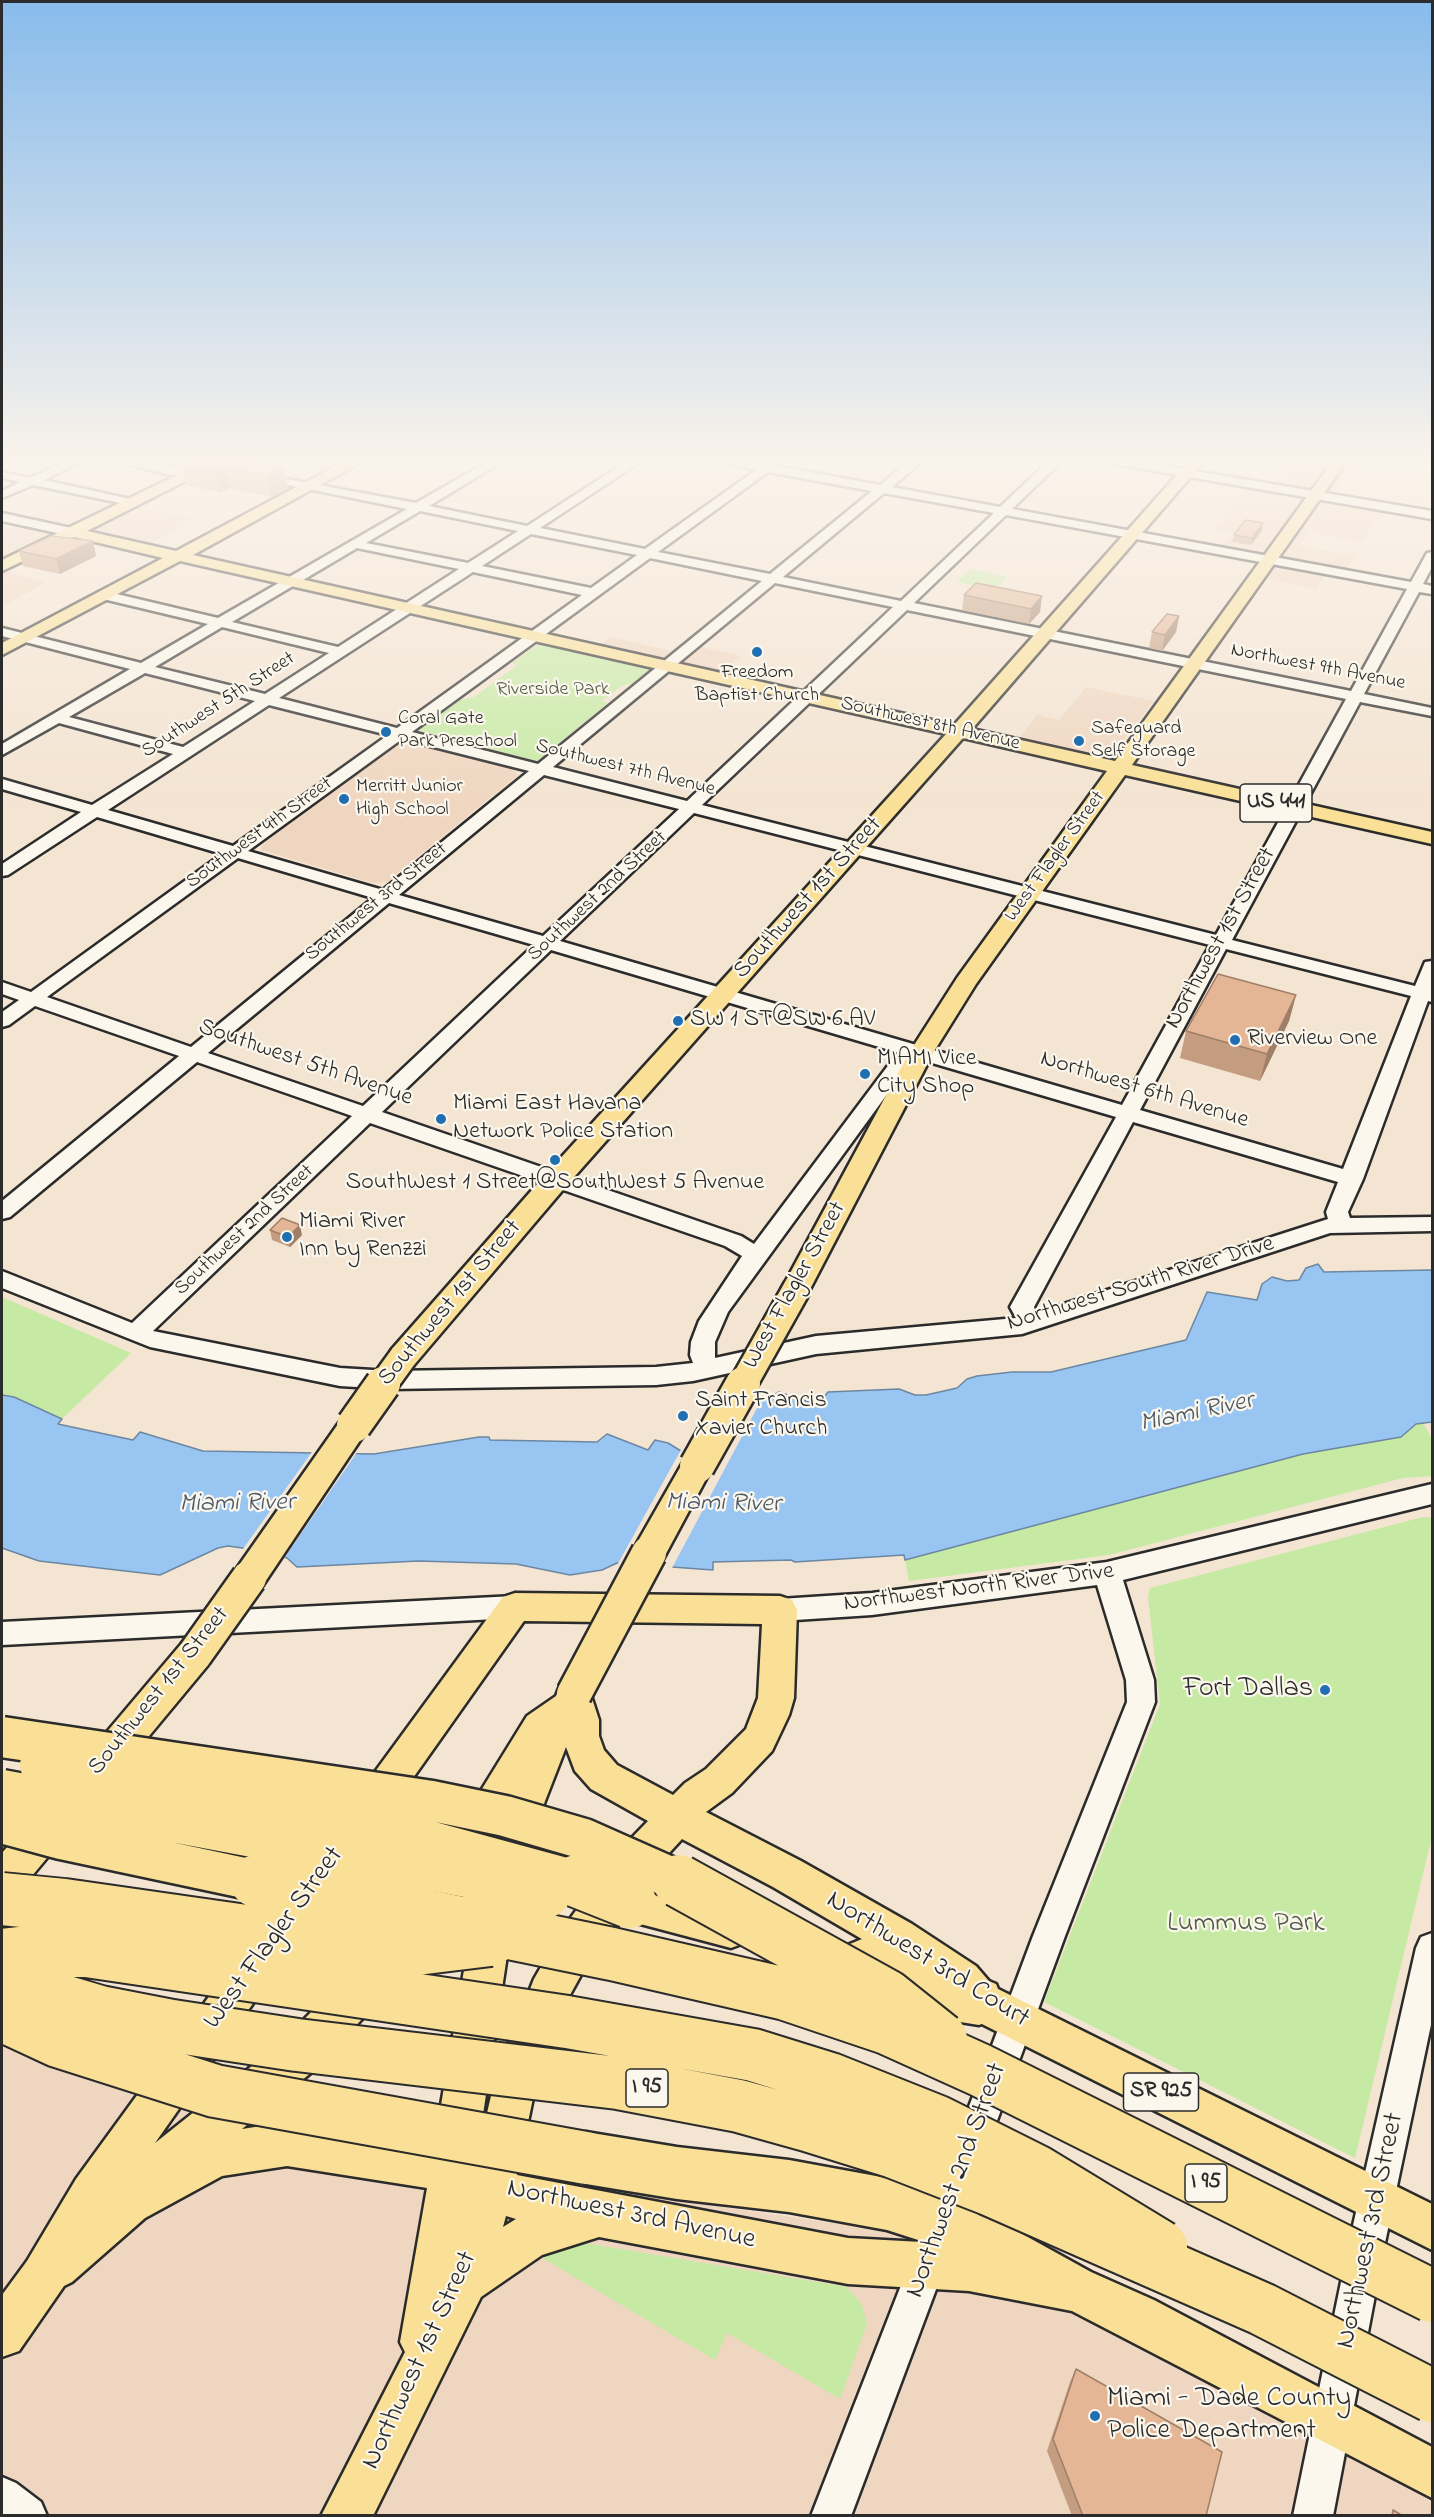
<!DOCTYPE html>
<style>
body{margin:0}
#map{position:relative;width:1434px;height:2517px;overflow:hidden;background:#f4e4d2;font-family:"Indie Flower",sans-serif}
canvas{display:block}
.frame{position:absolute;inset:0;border:3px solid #2b2b2b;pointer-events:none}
</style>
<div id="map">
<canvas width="1434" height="2517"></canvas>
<div class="frame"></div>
</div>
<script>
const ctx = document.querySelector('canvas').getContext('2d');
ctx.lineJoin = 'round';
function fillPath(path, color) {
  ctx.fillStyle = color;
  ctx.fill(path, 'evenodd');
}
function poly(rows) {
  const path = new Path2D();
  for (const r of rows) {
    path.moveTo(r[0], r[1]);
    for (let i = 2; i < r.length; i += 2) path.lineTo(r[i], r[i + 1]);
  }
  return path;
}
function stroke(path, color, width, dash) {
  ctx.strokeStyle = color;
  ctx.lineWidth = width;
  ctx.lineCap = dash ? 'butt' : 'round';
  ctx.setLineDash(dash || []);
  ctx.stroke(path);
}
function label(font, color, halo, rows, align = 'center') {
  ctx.font = font + ' "Indie Flower",sans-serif';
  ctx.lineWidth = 4.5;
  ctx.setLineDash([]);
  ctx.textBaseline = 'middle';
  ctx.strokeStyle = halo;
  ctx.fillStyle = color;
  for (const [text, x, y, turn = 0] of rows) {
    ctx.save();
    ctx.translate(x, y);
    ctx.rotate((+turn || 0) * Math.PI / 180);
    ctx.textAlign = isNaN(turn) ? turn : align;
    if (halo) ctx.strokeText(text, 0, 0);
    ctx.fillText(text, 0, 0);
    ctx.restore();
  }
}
fillPath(poly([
 [1295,458,1360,458,1332,494,1384,509,1362,542,1309,532,1300,546,1356,556,1347,570,1330,567,1316,589,1267,579,1282,558,1220,547,1230,533,1213,530,1246,486,1273,485],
 [77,494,194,518,148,545,86,530,4,571,48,582,2,606,2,530],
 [611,637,671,651,682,643,742,656,721,673,598,646],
 [1086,687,1154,701,1109,759,1018,739,1037,715,1059,720],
 [412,743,513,769,518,775,387,882,373,883,261,850,263,844,396,745],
 [2,2031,282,2125,579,2186,880,2230,1094,2310,1432,2491,1432,2516,2,2516]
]), '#efd6c0');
fillPath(poly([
 [971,569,1008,577,994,590,956,582],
 [540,643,652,668,632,684,621,686,602,701,608,703,537,761,418,730,460,700,474,697,517,665,512,663],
 [2,1297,131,1353,62,1419,14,1397,2,1395],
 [1423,1423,1432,1439,1432,1476,1403,1478,1109,1555,909,1581,905,1560,1303,1454,1401,1437,1416,1424],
 [1423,1517,1432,1518,1432,1836,1355,2158,1044,2002,1160,1704,1148,1597,1150,1588],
 [562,2244,591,2244,847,2287,862,2305,867,2324,840,2399,727,2333,715,2360,542,2258,548,2249]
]), '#c6eaa4');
const water = poly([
 [1318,1264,1324,1272,1432,1270,1432,1422,1416,1424,1401,1437,1303,1454,905,1560,904,1555,795,1562,791,1560,713,1562,713,1570,617,1563,602,1570,570,1575,516,1564,419,1561,297,1567,287,1558,264,1551,228,1546,218,1548,160,1575,39,1561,2,1548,2,1395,14,1397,62,1419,58,1424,133,1440,140,1432,203,1451,374,1454,479,1437,489,1437,490,1440,597,1442,607,1434,648,1450,655,1440,668,1443,681,1451,693,1450,759,1398,768,1399,779,1392,818,1405,828,1392,899,1389,915,1395,926,1395,957,1388,967,1379,977,1376,1012,1372,1051,1372,1186,1340,1207,1292,1257,1300,1262,1284,1272,1277,1287,1281,1299,1280,1306,1268,1318,1264]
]);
fillPath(water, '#98c5f2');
stroke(water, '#6c87a2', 1.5);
fillPath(poly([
 [764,1395,671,1570,616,1567,682,1448,692,1447,738,1418,757,1396],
 [314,1449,358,1451,283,1560,243,1549]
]), '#f4e4d2');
const minor = poly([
 [73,458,89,458,44,480,135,500,135,506,33,485,2,498,2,491,20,482,2,478,2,472,30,478,73,458],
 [103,458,126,458,171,467,197,467,203,471,197,475,171,475,103,458],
 [494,458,508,458,429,506,527,526,632,458,646,458,540,528,645,549,756,470,706,458,731,458,764,464,772,458,786,458,776,466,880,485,913,458,926,458,892,487,1000,507,1052,458,1065,458,1012,509,1411,582,1427,553,1432,552,1432,567,1423,584,1432,586,1432,594,1419,592,1364,694,1432,708,1432,716,1360,702,1232,940,1415,986,1425,962,1432,961,1432,1002,1428,1001,1363,1179,1348,1212,1350,1218,1432,1217,1432,1231,1330,1233,1022,1334,816,1354,693,1381,656,1385,389,1389,340,1386,150,1347,2,1288,2,1271,132,1323,352,1116,197,1062,10,1217,2,1219,2,1201,179,1056,35,1006,9,1025,2,1027,2,1012,19,1000,2,994,2,982,31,992,222,854,97,817,8,875,2,876,2,864,81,812,2,789,2,779,92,805,173,754,59,723,2,755,2,744,130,669,2,636,2,628,141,663,208,624,99,598,99,592,104,591,218,618,407,509,258,479,254,477,254,473,416,503,494,458],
 [768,472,872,491,770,574,658,552,768,472],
 [884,493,994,513,901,601,783,577,884,493],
 [420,511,518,531,468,563,366,543,420,511],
 [1006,515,1407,589,1351,691,914,603,1006,515],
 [531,534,637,555,591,588,482,566,531,534],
 [357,548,459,569,338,647,232,622,357,548],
 [650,558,762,581,538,764,412,732,650,558],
 [473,572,582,595,397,728,279,698,473,572],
 [775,583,893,607,687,801,553,767,775,583],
 [907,610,1346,699,1216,935,702,805,907,610],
 [222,627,329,653,265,694,155,667,222,627],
 [145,673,255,701,183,747,69,717,145,673],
 [269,705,388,735,233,846,108,810,269,705],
 [402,739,529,771,383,890,248,851,402,739],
 [544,775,679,809,543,936,399,895,544,775],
 [694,813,1210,945,1122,1105,560,941,694,813],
 [238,858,373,898,191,1047,47,997,238,858],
 [389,903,534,945,363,1106,208,1053,389,903],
 [1226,949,1411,996,1343,1169,1140,1110,1226,949],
 [551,950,903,1054,893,1059,754,1244,741,1236,382,1112,551,950],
 [922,1060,1116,1117,1010,1307,1016,1318,816,1336,715,1358,715,1342,728,1312,907,1067,922,1060],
 [1133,1122,1338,1182,1326,1212,1328,1219,1036,1313,1034,1307,1133,1122],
 [370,1123,725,1246,742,1256,699,1321,691,1342,690,1355,693,1363,656,1367,389,1371,340,1368,153,1331,370,1123],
 [1091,458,1118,458,1432,511,1432,519,1097,461,1091,458],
 [2,513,71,528,77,532,71,536,2,521,2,513],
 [1432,1484,1432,1504,1123,1580,1154,1680,1155,1702,1065,1936,984,2156,972,2161,960,2156,955,2144,1033,1936,1127,1702,1126,1680,1097,1585,872,1615,780,1621,770,1618,766,1610,770,1602,780,1599,872,1593,1107,1562,1432,1484],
 [515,1596,525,1599,529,1607,525,1615,515,1618,2,1645,2,1622,515,1596],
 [1432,1933,1432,2020,1385,2243,1333,2516,1293,2516,1349,2243,1416,1948,1421,1937,1432,1933],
 [929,2242,942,2247,947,2260,851,2516,811,2516,916,2247,929,2242],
 [2,2477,16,2483,41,2502,47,2516,2,2516,2,2477]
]);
const major = poly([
 [212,458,231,458,87,531,176,551,351,458,369,458,193,555,954,725,1192,458,1207,458,972,729,1115,761,1335,458,1349,458,1132,765,1432,832,1432,844,1125,775,976,984,933,1053,807,1295,797,1298,787,1295,782,1288,909,1053,957,978,1107,771,963,738,567,1185,414,1365,403,1368,392,1365,388,1357,392,1349,547,1173,946,734,180,561,2,655,2,643,163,558,74,537,2,571,2,560,212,458],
 [354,1413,365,1417,370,1425,365,1433,261,1588,249,1592,237,1588,232,1578,237,1568,343,1417,354,1413],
 [697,1454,708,1457,713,1466,661,1563,649,1567,637,1563,632,1553,637,1543,686,1457,697,1454],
 [515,1593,780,1596,792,1600,797,1610,794,1698,789,1715,772,1751,732,1793,706,1812,801,1861,912,1924,976,1966,994,1987,1432,2204,1432,2250,964,2015,948,1994,884,1952,773,1887,682,1839,648,1876,592,1955,565,2004,538,2074,517,2175,848,2238,940,2243,927,2238,920,2222,927,2206,943,2199,997,2220,1091,2272,1154,2300,1432,2447,1432,2498,1072,2311,969,2291,848,2284,599,2237,542,2255,481,2297,373,2516,321,2516,405,2352,400,2342,427,2188,287,2166,222,2176,145,2218,72,2282,64,2286,19,2351,2,2357,2,2295,27,2261,76,2179,240,1954,254,1948,268,1954,274,1968,268,1982,155,2143,282,2042,351,1971,366,1965,381,1971,387,1985,381,1999,312,2072,242,2129,287,2122,420,2141,434,2146,471,1929,477,1915,491,1910,505,1915,511,1929,476,2161,496,2074,534,1979,564,1927,620,1850,648,1821,591,1789,575,1771,566,1747,545,1801,516,1891,502,1896,488,1891,482,1878,496,1835,471,1878,457,1883,443,1878,437,1865,443,1852,527,1716,556,1696,561,1683,574,1678,587,1683,599,1720,599,1736,604,1750,617,1765,673,1795,685,1783,706,1769,746,1729,758,1698,762,1624,524,1621,384,1819,371,1824,358,1819,352,1807,358,1795,503,1597,515,1593],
 [506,2216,516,2219,503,2227,506,2216],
 [195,1639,208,1643,213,1654,208,1665,115,1777,102,1782,89,1777,83,1765,89,1753,182,1643,195,1639],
 [53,1804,67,1810,72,1822,67,1834,16,1895,2,1900,2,1853,39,1810,53,1804]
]);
const highway = poly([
 [630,1880,731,1904,747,1910,754,1926,747,1942,731,1948,614,1917,607,1902,614,1887,630,1880],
 [862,1939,954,1973,979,1977,996,1984,1003,2001,996,2018,979,2025,954,2021,845,1978,838,1962,845,1946,862,1939],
 [586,2132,677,2147,789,2160,887,2178,962,2203,969,2222,962,2241,943,2248,887,2230,789,2212,677,2199,586,2184,568,2176,560,2158,568,2140,586,2132]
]);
stroke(minor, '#2b2b2b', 5);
stroke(major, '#2b2b2b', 5);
stroke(highway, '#2b2b2b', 5);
fillPath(minor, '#fbf7ec');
fillPath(major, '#f9e096');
fillPath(highway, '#f9e096');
const majorBridgeFar1 = poly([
 [382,1386,403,1357],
 [742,1386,797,1288]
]);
const majorBridge = poly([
 [354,1425,383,1384],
 [697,1466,743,1384],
 [195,1654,249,1578],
 [574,1694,649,1553]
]);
const highwayBridgeFar1 = poly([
 [2,1737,432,1801,505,1816,584,1839,681,1882],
 [40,1765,407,1835,580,1882],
 [2,1790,493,1882],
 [2,1823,61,1839,263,1882]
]);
const highwayBridge = poly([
 [256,1881,612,1954,786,1994,887,2028,980,2070,1432,2296],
 [485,1881,545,1892],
 [577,1881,630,1902],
 [679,1881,887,1996,941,2039],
 [2,1899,64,1905,392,1952,490,1940],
 [2,1955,37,1951,87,1951,567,2022,753,2055,830,2079,938,2122,1036,2171,1161,2247],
 [2,1983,100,2012,172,2026,297,2045,618,2083,739,2106,807,2125,894,2152,989,2189,1262,2309,1432,2396],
 [2,2015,58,2041,215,2091,586,2158]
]);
stroke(majorBridgeFar1, '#2b2b2b', 32, []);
stroke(majorBridge, '#2b2b2b', 39, []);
stroke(highwayBridgeFar1, '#2b2b2b', 45, []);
stroke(highwayBridge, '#2b2b2b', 56, []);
stroke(majorBridgeFar1, '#f9e096', 27);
stroke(majorBridge, '#f9e096', 34);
stroke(highwayBridgeFar1, '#f9e096', 40);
stroke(highwayBridge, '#f9e096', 52);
fillPath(poly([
 [238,458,288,488,271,497,229,488,220,492,186,485,182,464],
 [1262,530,1251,545,1232,542,1234,535],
 [93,541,96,556,60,574,23,566,19,551],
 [976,583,1040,612,1029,624,962,610,964,595],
 [1179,616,1176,632,1162,651,1149,648,1152,632],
 [1296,995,1289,1021,1260,1081,1180,1058,1186,1031],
 [270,1230,302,1235,290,1247,272,1240],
 [1076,2369,1206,2516,1072,2516,1047,2451,1070,2382]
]), '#c49d80');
fillPath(poly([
 [225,467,229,488,220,492,216,471],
 [284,467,288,488,271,497,268,476],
 [1263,523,1262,530,1251,545,1252,538],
 [93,541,96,556,60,574,56,559],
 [1042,596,1040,612,1029,624,1031,609],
 [1179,616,1176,632,1162,651,1165,635],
 [1296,995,1289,1021,1260,1081,1267,1054],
 [300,1225,302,1235,290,1247,288,1237]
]), '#a07f68');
const building = poly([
 [195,458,238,458,284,467,268,476,225,467,216,471,182,464,195,458],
 [1245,520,1263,523,1252,538,1234,535,1245,520],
 [51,536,93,541,56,559,19,551,51,536],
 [976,583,1042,596,1031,609,964,595,976,583],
 [1167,614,1179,616,1165,635,1152,632,1167,614],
 [1218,974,1296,995,1267,1054,1186,1031,1218,974],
 [282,1218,300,1225,288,1237,270,1230,282,1218],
 [1076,2369,1222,2452,1206,2516,1083,2516,1053,2439,1076,2369],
 [1393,2510,1403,2516,1392,2516,1393,2510]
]);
fillPath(building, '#e4b695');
stroke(building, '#a07f68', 1.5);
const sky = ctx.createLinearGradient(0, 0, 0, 810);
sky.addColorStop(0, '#88bbec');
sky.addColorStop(0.57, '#faf3eb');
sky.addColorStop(1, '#faf3eb00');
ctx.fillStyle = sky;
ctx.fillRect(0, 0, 1434, 810);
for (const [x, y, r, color] of [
 [757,652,6,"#1f6fb2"],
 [386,732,6,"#1f6fb2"],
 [1079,741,6,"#1f6fb2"],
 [344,799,6,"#1f6fb2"],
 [678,1021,6,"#1f6fb2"],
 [1235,1040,6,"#1f6fb2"],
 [865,1074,6,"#1f6fb2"],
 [441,1119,6,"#1f6fb2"],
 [555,1160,6,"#1f6fb2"],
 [287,1237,6,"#1f6fb2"],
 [683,1416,6,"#1f6fb2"],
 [1325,1690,6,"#1f6fb2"],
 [1095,2416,6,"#1f6fb2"]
]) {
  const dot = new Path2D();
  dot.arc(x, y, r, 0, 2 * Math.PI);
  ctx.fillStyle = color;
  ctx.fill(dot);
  stroke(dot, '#fbf7ec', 2);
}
label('20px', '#2b2b2b', '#fbf7ec', [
 ["Northwest 9th Avenue",1318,668,11],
 ["Southwest 5th Street",219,706,-33],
 ["Southwest 8th Avenue",930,725,13],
 ["Southwest 7th Avenue",625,769,14],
 ["Southwest 4th Street",260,834,-36],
 ["West Flagler Street",1056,857,-54],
 ["Southwest 2nd Street",598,897,-43],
 ["Southwest 3rd Street",377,903,-39],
 ["Southwest 2nd Street",245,1231,-43]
]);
label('20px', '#2b2b2b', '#fbf7ec', [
 ["Freedom",757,674,"center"],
 ["Baptist Church",757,697,"center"],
 ["Coral Gate",398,720],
 ["Park Preschool",398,743],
 ["Safeguard",1091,730],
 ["Self Storage",1091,753],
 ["Merritt Junior",356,788],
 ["High School",356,811]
], 'left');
label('20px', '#525b49', '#fbf7ec', [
 ["Riverside Park",553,691]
]);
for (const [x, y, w] of [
 [1276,803,72],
 [647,2088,42],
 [1161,2092,75],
 [1206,2183,42]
]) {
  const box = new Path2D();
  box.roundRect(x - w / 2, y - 19, w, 38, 4.5);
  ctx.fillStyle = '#fbf7ec';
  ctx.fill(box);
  stroke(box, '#2b2b2b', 1.5);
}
label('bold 22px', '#2b2b2b', null, [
 ["US 441",1276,803],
 ["I 95",647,2088],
 ["SR 925",1161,2092],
 ["I 95",1206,2183]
]);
label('24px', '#2b2b2b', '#fbf7ec', [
 ["Southwest 1st Street",809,899,-48],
 ["Northwest 1st Street",1222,939,-61],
 ["Southwest 5th Avenue",305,1064,19],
 ["Northwest 6th Avenue",1144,1091,17],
 ["Northwest South River Drive",1141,1285,-17],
 ["West Flagler Street",796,1286,-61],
 ["Southwest 1st Street",451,1304,-50],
 ["Northwest North River Drive",979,1589,-7],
 ["Southwest 1st Street",160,1692,-51]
]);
label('24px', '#2b2b2b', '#fbf7ec', [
 ["SW 1 ST@SW 6 AV",690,1021],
 ["Riverview One",1247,1040],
 ["MIAMI Vice",877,1060],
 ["City Shop",877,1088],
 ["Miami East Havana",453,1105],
 ["Network Police Station",453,1133],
 ["SouthWest 1 Street@SouthWest 5 Avenue",555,1184,"center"],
 ["Miami River",299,1223],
 ["Inn by Renzzi",299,1251],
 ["Saint Francis",695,1402],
 ["Xavier Church",695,1430]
], 'left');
label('italic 26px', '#4c5967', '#fbf7ec', [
 ["Miami River",1197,1414,-12],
 ["Miami River",237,1505,-1],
 ["Miami River",723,1505,1]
]);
label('28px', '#2b2b2b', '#fbf7ec', [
 ["Fort Dallas",1313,1690],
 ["Miami - Dade County",1107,2400,"left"],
 ["Police Department",1107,2432,"left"]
], 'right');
label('28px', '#525b49', '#fbf7ec', [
 ["Lummus Park",1246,1925]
]);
label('28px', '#2b2b2b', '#fbf7ec', [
 ["West Flagler Street",275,1939,-54],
 ["Northwest 3rd Court",927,1961,32],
 ["Northwest 2nd Street",958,2181,-70],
 ["Northwest 3rd Avenue",631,2216,12],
 ["Northwest 3rd Street",1372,2231,-78],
 ["Northwest 1st Street",421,2361,-65]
]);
</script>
